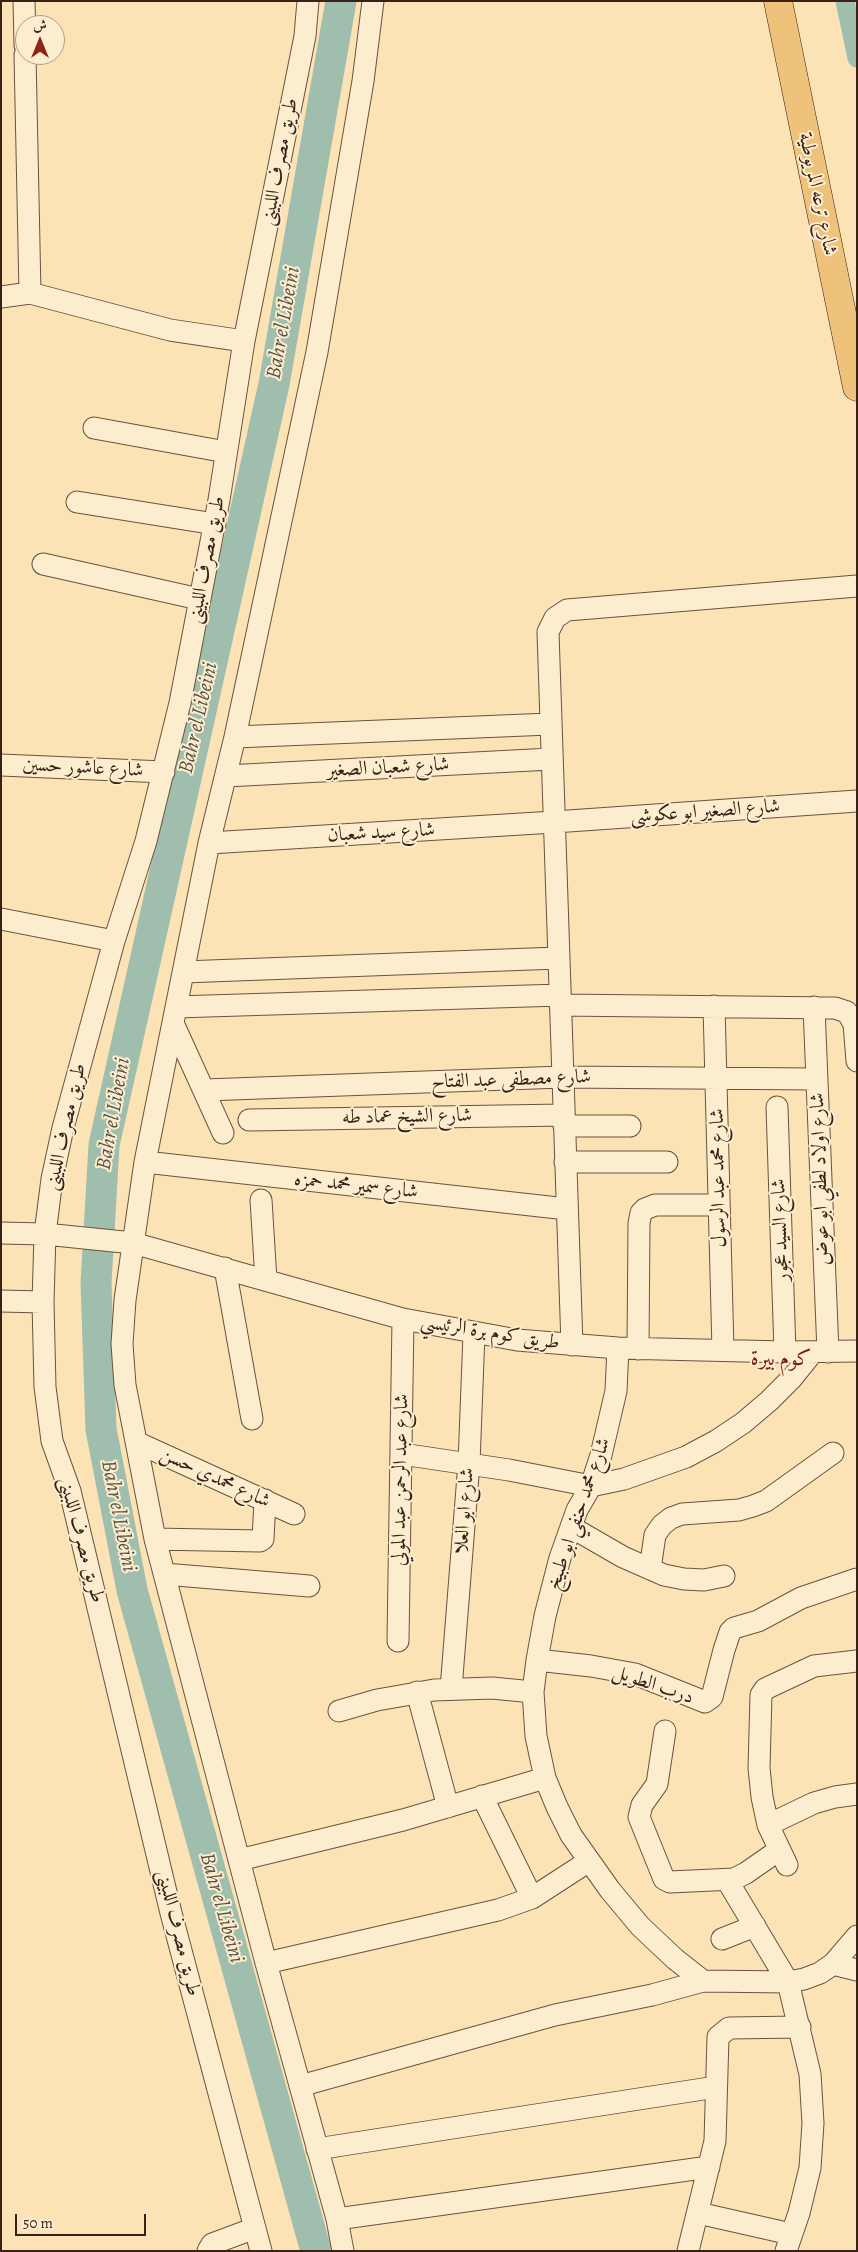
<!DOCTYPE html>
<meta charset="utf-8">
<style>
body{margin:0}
#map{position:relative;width:858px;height:2252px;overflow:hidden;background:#fce3b5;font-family:Alegreya,Amiri,serif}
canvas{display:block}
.frame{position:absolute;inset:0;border:2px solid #3a2118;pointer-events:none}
.north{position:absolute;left:15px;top:15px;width:50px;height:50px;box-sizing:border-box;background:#fdedcf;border:1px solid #af9b86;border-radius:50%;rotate:0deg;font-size:14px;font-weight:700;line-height:20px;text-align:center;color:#3a2118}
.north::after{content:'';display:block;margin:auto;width:18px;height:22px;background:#8f2418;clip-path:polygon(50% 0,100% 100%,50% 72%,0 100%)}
.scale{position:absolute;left:15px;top:2214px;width:131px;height:22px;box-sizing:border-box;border:2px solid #3a2118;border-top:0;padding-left:6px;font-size:15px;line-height:18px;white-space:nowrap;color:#3a2118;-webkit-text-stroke:4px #fdedcf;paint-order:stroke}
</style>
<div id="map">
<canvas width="858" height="2252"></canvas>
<div class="frame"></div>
<div class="north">ش</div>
<div class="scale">50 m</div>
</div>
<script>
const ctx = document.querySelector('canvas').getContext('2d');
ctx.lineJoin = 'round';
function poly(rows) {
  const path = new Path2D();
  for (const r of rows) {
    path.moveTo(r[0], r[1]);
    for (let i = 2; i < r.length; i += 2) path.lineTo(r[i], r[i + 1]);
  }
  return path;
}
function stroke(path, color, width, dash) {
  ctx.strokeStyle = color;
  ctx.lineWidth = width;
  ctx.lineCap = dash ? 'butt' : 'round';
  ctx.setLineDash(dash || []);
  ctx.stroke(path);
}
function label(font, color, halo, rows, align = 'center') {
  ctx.font = font + ' Alegreya,Amiri,serif';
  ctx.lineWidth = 4;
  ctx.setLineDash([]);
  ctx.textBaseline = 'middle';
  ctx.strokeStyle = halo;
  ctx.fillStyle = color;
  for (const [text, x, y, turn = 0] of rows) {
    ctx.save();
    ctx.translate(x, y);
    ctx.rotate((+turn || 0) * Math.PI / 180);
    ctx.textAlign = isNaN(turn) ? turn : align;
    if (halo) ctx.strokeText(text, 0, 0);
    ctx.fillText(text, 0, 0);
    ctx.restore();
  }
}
stroke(poly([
 [845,1,857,58]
]), '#9fbead', 19);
stroke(poly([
 [316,2251,132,1590,101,1429,96,1283,104,1145,274,384,341,1]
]), '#9fbead', 31);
const minor = poly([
 [24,1,25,45],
 [25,55,30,293],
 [1,297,30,293,170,330,244,341],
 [94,428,226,452],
 [77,502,215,524],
 [43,564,199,599],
 [235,737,550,724],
 [1,765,164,772],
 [226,776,551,759],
 [209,843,554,822,857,801],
 [1,919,114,941],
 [183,972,558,958],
 [560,1005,835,1008,847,1012,854,1024,857,1061],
 [714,1006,723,1350],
 [176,1007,560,995],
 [814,1007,828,1352],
 [173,1023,223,1133],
 [205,1090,562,1077,817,1079],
 [777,1107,785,1352],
 [249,1120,564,1115],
 [564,1126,630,1126],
 [145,1162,567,1209],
 [565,1162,667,1162],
 [261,1200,266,1280],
 [1,1233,45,1234,133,1243,403,1319,517,1340,618,1348,785,1352,857,1351],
 [225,1268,252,1419],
 [1,1301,43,1302],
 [572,1345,548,632,555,618,567,610,857,586],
 [618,1348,616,1391,601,1455,591,1486,577,1510,560,1558,545,1616,537,1660,533,1692,536,1736,545,1778,557,1807,571,1835,610,1890,640,1926,675,1959,703,1981],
 [638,1349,639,1223,641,1213,645,1209,655,1205,719,1205],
 [136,1442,294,1514],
 [402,1454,509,1470,591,1486,624,1479,686,1457,716,1441,743,1423,769,1401,792,1378,813,1352],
 [571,1527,623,1557,664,1575,684,1579,704,1580,724,1576],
 [155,1539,260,1541,263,1539,265,1500],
 [650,1569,655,1535,662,1525,671,1518,682,1514,739,1510,753,1506,766,1501,833,1453],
 [164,1574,309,1586],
 [398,1641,403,1319],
 [537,1660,591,1666,635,1674,705,1702,712,1697,724,1650,730,1632,734,1628,758,1621,801,1598,857,1579],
 [451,1689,469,1463,474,1334],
 [417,1692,448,1807],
 [339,1711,377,1700,434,1690,492,1688,533,1692],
 [665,1731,657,1784,642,1805,639,1817,664,1879,670,1882,734,1879,746,1873,779,1850],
 [482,1796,532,1898],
 [768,1825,814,1803,835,1797,857,1794],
 [239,1860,403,1820,545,1778],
 [787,1865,768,1825,762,1797,759,1768,761,1695,765,1689,814,1666,857,1661],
 [727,1880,788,1982,810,2074,813,2123,810,2168,799,2213,786,2251],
 [722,1939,755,1926],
 [266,1963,498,1910,532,1898,589,1861],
 [833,1964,857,1970],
 [300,2086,555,2015,652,1995,703,1981,788,1982,804,1979,820,1973,833,1964,857,1936],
 [317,2149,716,2087],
 [698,2213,791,2234],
 [337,2219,709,2167],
 [208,2251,212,2244,255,2228],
 [261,2251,171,1913,70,1491,52,1441,45,1387,43,1302,45,1234,52,1179,63,1128,114,941,146,841,180,703,219,500,244,341,305,36,308,1],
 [343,2251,337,2219,266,1963,155,1539,125,1385,122,1344,125,1300,145,1162,209,843,235,737,317,352,363,81,373,1],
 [688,2251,715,2141,718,2037,729,2028,800,2027]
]);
const major = poly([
 [778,1,857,387]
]);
stroke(minor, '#6a523f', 23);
stroke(major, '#3a2118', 29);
stroke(minor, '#fdedcf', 21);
stroke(major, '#eec27a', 28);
label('20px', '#3a2118', '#fdedcf', [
 ["طريق مصرف اللبينى",280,162,-79],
 ["شارع ترعه المريوطية",817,194,78],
 ["طريق مصرف اللبينى",207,560,-79],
 ["شارع عاشور حسين",83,768,3],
 ["شارع شعبان الصغير",388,768,-3],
 ["شارع الصغير ابو عكوشى",705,812,-4],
 ["شارع سيد شعبان",381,833,-3],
 ["شارع مصطفى عبد الفتاح",511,1080,-2],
 ["شارع الشيخ عماد طه",407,1117,-1],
 ["طريق مصرف اللبينى",66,1127,-77],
 ["شارع محمد عبد الرسول",719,1178,-91],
 ["شارع اولاد لطفي ابو عوض",821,1179,-92],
 ["شارع سمير محمد حمزه",356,1186,6],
 ["شارع السيد عجور",781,1230,-92],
 ["طريق كوم برة الرئيسي",490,1333,9],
 ["شارع محمدي حسن",215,1478,25],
 ["شارع عبد الرحمن عبد المولي",401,1480,-89],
 ["شارع ابو العلا",465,1511,-86],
 ["شارع محمد حنفي ابو طبيخ",579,1514,-71],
 ["طريق مصرف اللبينى",81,1540,75],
 ["درب الطويل",653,1685,19],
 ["طريق مصرف اللبينى",178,1933,76]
]);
label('italic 21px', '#585045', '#fdedcf', [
 ["Bahr el Libeini",284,323,-80],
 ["Bahr el Libeini",199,718,-77],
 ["Bahr el Libeini",114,1114,-80],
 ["Bahr el Libeini",118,1516,79],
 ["Bahr el Libeini",221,1908,74]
]);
label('22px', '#7a1f14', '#fdedcf', [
 ["كوم بيرة",781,1360]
]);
</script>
